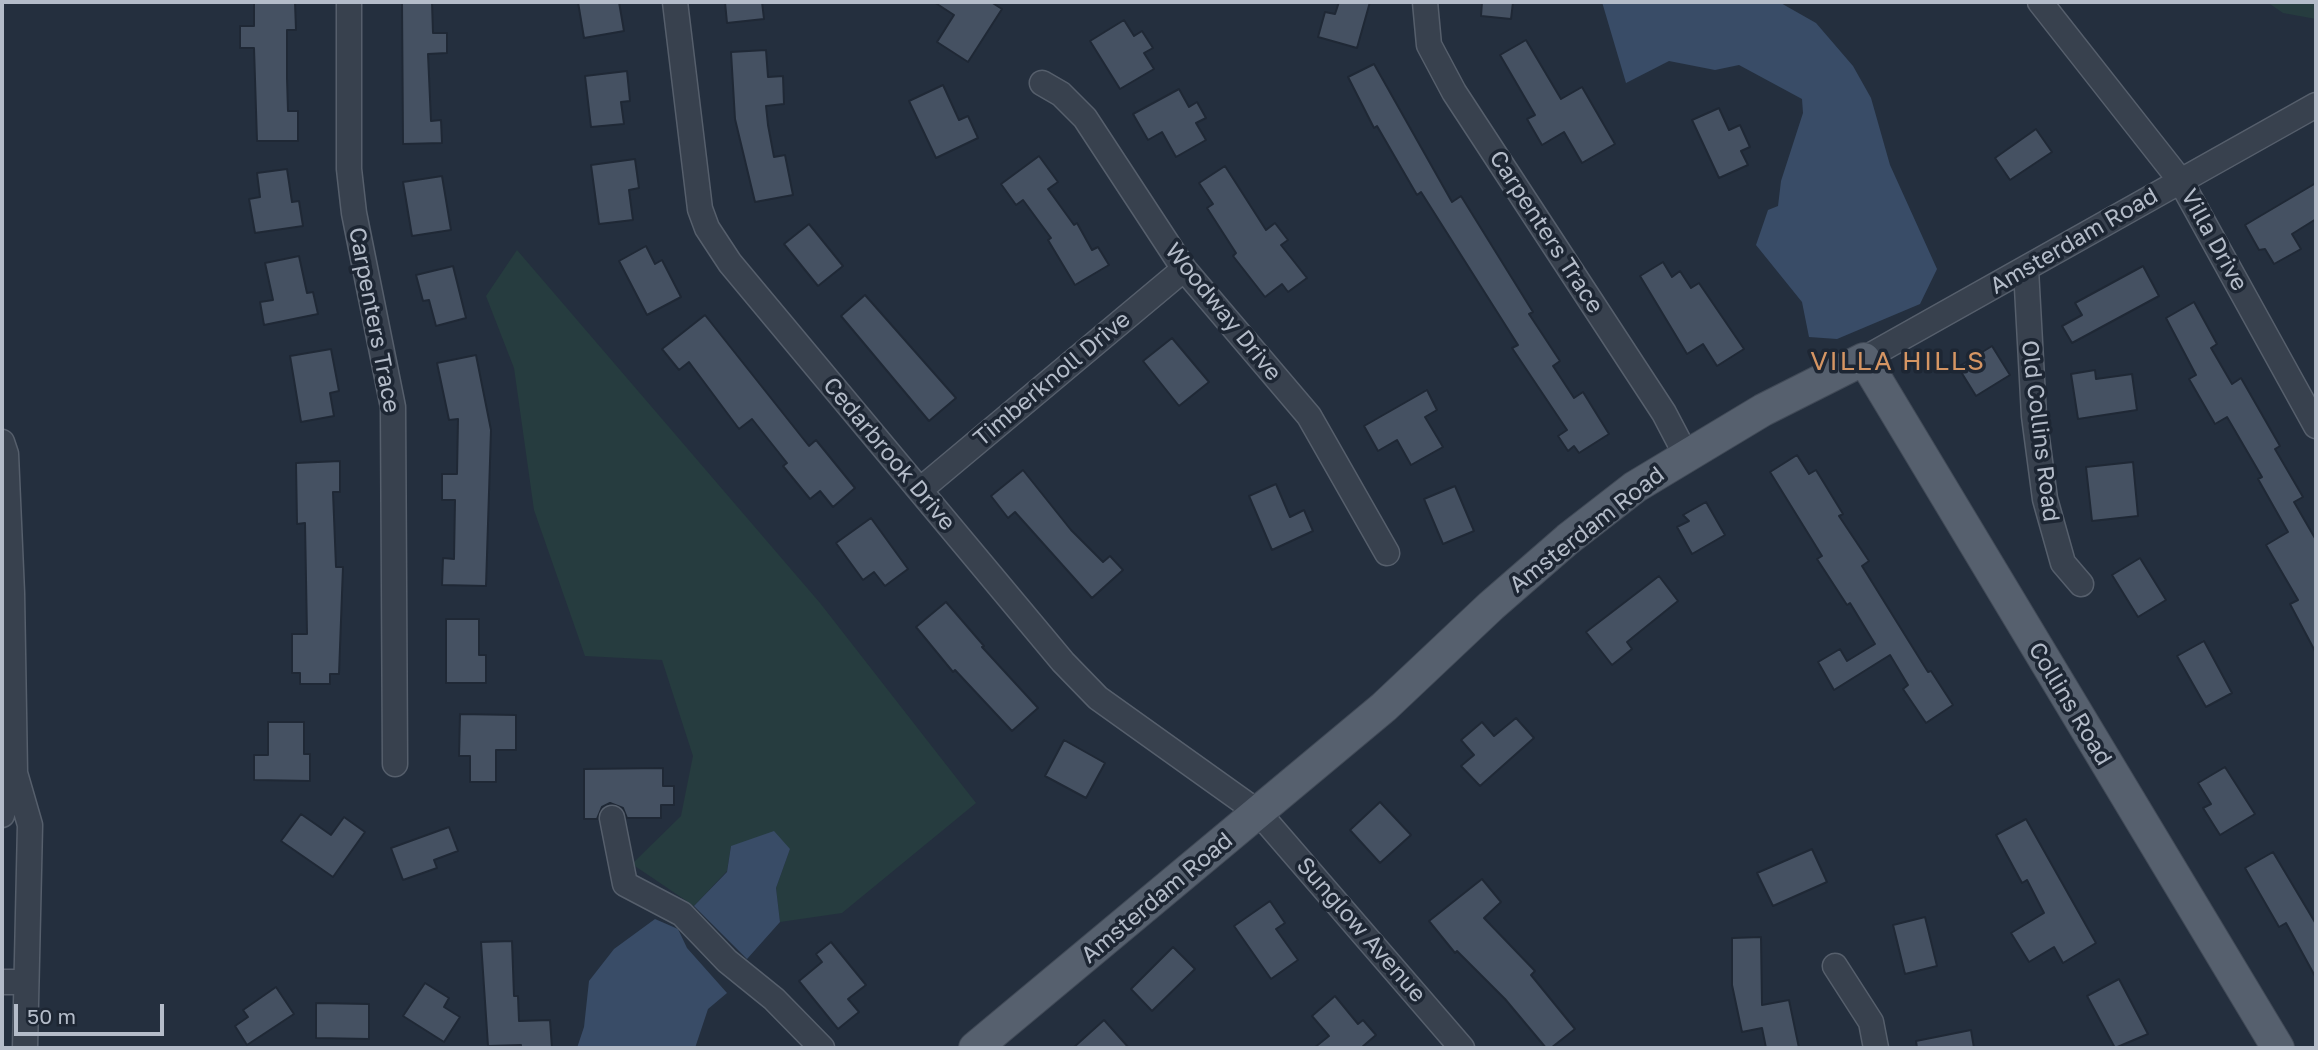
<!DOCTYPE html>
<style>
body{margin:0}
#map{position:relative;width:2318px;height:1050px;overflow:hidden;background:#242f3e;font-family:"Golos Text",sans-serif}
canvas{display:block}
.frame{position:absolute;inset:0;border:4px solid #b4bcc9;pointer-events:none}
.scale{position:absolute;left:14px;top:1004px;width:150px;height:32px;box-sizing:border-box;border:4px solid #b4bcc9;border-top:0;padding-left:9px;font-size:21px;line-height:24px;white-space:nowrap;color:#b4bcc9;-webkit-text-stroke:5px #1d2633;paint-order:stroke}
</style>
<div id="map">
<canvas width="2318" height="1050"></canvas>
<div class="frame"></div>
<div class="scale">50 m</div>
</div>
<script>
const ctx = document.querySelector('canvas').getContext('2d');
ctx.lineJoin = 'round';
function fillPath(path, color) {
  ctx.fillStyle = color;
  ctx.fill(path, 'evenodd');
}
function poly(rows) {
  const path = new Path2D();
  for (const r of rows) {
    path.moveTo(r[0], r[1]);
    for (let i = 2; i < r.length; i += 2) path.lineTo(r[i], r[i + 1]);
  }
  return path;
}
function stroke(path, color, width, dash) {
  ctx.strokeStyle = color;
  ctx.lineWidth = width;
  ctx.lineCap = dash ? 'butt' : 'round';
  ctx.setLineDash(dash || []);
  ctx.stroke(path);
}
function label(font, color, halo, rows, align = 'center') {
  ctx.font = font + ' "Golos Text",sans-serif';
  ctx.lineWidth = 7;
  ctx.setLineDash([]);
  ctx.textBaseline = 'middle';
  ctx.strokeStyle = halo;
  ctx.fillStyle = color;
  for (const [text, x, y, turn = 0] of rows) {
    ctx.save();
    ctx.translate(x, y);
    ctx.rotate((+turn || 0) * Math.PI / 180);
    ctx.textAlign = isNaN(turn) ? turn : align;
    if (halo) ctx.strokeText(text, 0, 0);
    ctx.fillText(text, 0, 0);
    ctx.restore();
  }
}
fillPath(poly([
 [2267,2,2316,2,2316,19,2283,13],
 [517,250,820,603,976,803,842,913,780,922,776,888,790,849,731,846,727,871,694,906,632,864,681,816,693,756,662,660,585,656,534,510,514,368,486,296]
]), '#263c3f');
fillPath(poly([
 [1602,2,1779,2,1816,23,1853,66,1871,98,1890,165,1937,269,1920,304,1837,339,1809,337,1802,302,1756,245,1768,210,1778,206,1781,181,1803,113,1802,99,1739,65,1715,70,1669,61,1626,83],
 [774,831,790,849,776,888,780,922,747,959,694,906,727,872,731,846],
 [655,919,678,929,687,948,727,993,708,1009,695,1048,577,1048,584,1027,589,981,614,949]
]), '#394c67');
const building = poly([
 [254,2,295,2,296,30,287,30,287,78,288,111,298,111,298,141,257,141,254,48,240,48,240,26,254,26,254,2],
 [402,2,432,2,433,33,447,33,447,53,428,54,431,121,441,120,442,143,403,144,402,2],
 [578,2,619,2,624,31,584,38,578,2],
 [725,2,762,2,764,19,727,23,725,2],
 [934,2,991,2,1002,9,968,62,937,42,954,15,934,2],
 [1339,2,1370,2,1357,48,1318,37,1325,12,1335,14,1339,2],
 [1482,2,1513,2,1511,19,1481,16,1482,2],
 [1124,20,1134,36,1142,31,1153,48,1144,53,1154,69,1120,89,1090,41,1124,20],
 [1526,40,1561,99,1582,87,1615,144,1582,163,1564,132,1542,145,1527,119,1535,115,1500,55,1526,40],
 [766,50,768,77,783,76,784,104,766,106,768,125,774,157,785,155,793,195,755,202,735,119,731,52,766,50],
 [1374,64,1452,202,1461,196,1533,312,1529,314,1560,361,1553,366,1574,398,1583,392,1609,434,1579,453,1574,446,1568,451,1558,436,1567,430,1512,348,1518,345,1421,192,1417,195,1377,126,1374,128,1348,77,1374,64],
 [627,71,630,101,621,102,624,124,591,127,585,76,627,71],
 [943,85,959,120,968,116,978,138,936,158,909,101,943,85],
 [1179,89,1189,107,1197,102,1206,118,1196,123,1206,140,1176,157,1162,132,1148,140,1133,114,1179,89],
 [1719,108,1729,130,1740,125,1750,147,1741,151,1748,165,1719,178,1692,120,1719,108],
 [2036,129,2052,152,2010,180,1995,158,2036,129],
 [1039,156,1058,182,1048,189,1074,225,1077,223,1092,250,1098,247,1109,265,1075,285,1048,240,1051,238,1023,200,1016,205,1001,184,1039,156],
 [635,159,639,188,629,190,633,220,599,224,591,165,635,159],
 [1225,166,1266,230,1275,223,1288,240,1281,245,1307,278,1288,292,1282,284,1265,297,1233,256,1236,253,1207,208,1213,204,1199,183,1225,166],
 [287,169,292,202,299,201,303,226,255,233,249,199,260,197,257,173,287,169],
 [442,176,451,230,412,236,403,182,442,176],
 [2316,183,2316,219,2292,234,2301,249,2274,264,2265,249,2259,250,2245,225,2316,183],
 [809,224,843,266,818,286,784,244,809,224],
 [646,246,655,264,662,260,681,297,647,315,619,261,646,246],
 [299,256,307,293,313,292,318,314,264,325,260,302,273,300,265,263,299,256],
 [1663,262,1672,277,1680,271,1691,288,1699,283,1744,349,1717,366,1703,344,1687,354,1640,276,1663,262],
 [453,266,466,318,436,326,429,300,423,301,416,275,453,266],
 [2143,266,2159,296,2072,343,2062,326,2082,315,2075,303,2143,266],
 [865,295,956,398,929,421,841,316,865,295],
 [2194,302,2217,344,2211,348,2232,384,2241,378,2280,446,2275,449,2303,497,2294,502,2316,540,2316,653,2290,604,2298,600,2266,545,2288,532,2258,479,2262,477,2227,417,2215,424,2189,379,2196,375,2166,318,2194,302],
 [705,315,809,446,816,440,855,488,833,507,820,491,810,499,783,466,787,463,752,419,739,429,689,362,679,370,662,349,705,315],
 [1172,338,1209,382,1179,406,1143,361,1172,338],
 [1992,346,2010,375,1976,396,1958,367,1992,346],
 [331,349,339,391,330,393,334,416,301,422,290,356,331,349],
 [476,355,491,430,486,586,442,585,443,558,454,559,455,500,442,500,442,474,457,474,458,419,449,420,437,363,476,355],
 [2095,370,2096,379,2132,374,2137,410,2078,419,2071,374,2095,370],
 [1427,390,1437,410,1425,417,1443,447,1411,465,1397,440,1378,451,1364,426,1427,390],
 [1797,455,1809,474,1816,470,1843,514,1839,516,1869,561,1862,566,1928,672,1931,671,1953,705,1926,723,1903,689,1908,685,1890,655,1834,690,1818,662,1840,649,1847,661,1875,644,1850,603,1847,605,1817,559,1822,556,1770,472,1797,455],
 [340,461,340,492,333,492,336,567,343,567,339,674,330,674,330,684,300,684,300,673,292,673,292,634,307,634,305,523,297,524,296,463,340,461],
 [2133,462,2138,516,2092,521,2086,467,2133,462],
 [1023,470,1071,530,1103,562,1110,556,1123,570,1092,598,1015,512,1008,518,991,496,1023,470],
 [1276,484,1290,517,1304,510,1313,531,1272,550,1249,496,1276,484],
 [1455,486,1474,531,1443,544,1424,499,1455,486],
 [1706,502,1725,535,1692,554,1677,527,1689,521,1683,515,1706,502],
 [871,518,908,569,885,586,874,572,863,580,836,543,871,518],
 [2140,558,2166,600,2138,617,2112,575,2140,558],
 [1659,576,1678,601,1627,642,1632,649,1612,665,1586,632,1659,576],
 [946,602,984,646,982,647,1038,708,1012,731,955,670,953,672,916,627,946,602],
 [446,619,479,619,479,655,486,655,486,683,446,683,446,619],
 [2204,641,2232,693,2206,707,2177,656,2204,641],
 [460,714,516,715,516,750,496,750,496,782,470,782,470,756,459,756,460,714],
 [1516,718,1534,738,1480,786,1461,766,1474,755,1461,740,1482,722,1494,736,1516,718],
 [268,722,304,722,304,754,310,754,310,781,254,780,254,755,268,755,268,722],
 [1064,740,1105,763,1086,798,1045,776,1064,740],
 [2225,767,2255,814,2220,835,2203,808,2211,804,2198,783,2225,767],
 [663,768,663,786,674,786,674,805,661,805,661,818,627,818,623,808,610,803,602,807,597,819,584,819,584,769,663,768],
 [1380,802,1411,835,1380,863,1350,830,1380,802],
 [301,814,331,835,344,817,365,832,333,877,281,841,301,814],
 [2026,819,2096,943,2063,963,2054,947,2029,962,2011,933,2044,913,2027,880,2022,883,1996,835,2026,819],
 [449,827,458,851,434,860,437,868,403,880,391,848,449,827],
 [1812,849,1827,882,1773,906,1757,873,1812,849],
 [2273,852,2316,924,2316,978,2286,923,2279,927,2245,868,2273,852],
 [1482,879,1501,902,1484,918,1535,971,1531,975,1575,1029,1551,1048,1546,1048,1505,999,1457,951,1455,953,1429,921,1482,879],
 [1270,901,1285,923,1276,929,1298,960,1271,979,1234,926,1270,901],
 [1925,917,1937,966,1905,974,1893,925,1925,917],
 [1761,937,1762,1005,1789,1000,1799,1048,1766,1048,1762,1028,1742,1032,1732,985,1732,938,1761,937],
 [512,941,514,996,518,996,519,1021,550,1020,552,1048,521,1048,521,1045,488,1046,481,942,512,941],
 [831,942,866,985,848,999,859,1012,838,1029,799,981,822,962,816,954,831,942],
 [1173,947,1195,969,1152,1011,1131,989,1173,947],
 [2119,979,2148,1034,2115,1048,2087,996,2119,979],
 [425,983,449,998,444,1007,460,1017,444,1042,403,1016,425,983],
 [276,987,294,1014,247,1045,235,1026,248,1017,243,1010,276,987],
 [1335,996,1358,1024,1363,1020,1376,1035,1361,1048,1314,1048,1329,1036,1312,1016,1335,996],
 [316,1003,369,1004,369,1039,316,1038,316,1003],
 [1104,1020,1129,1048,1073,1048,1104,1020],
 [1971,1030,1974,1048,1917,1048,1916,1041,1971,1030]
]);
fillPath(building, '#455162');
stroke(building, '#1f2835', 2);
const minor = poly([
 [349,2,349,169,354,213,393,407,395,764],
 [675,2,700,209,707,228,730,263,1063,662,1098,698,1259,813,1462,1048],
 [1425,2,1429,45,1454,92,1664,413,1686,455],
 [2040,2,2180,180,2316,426],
 [1042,83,1061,94,1085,118,1184,269,1309,416,1387,553],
 [2026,269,2034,416,2045,499,2063,563,2081,584],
 [1864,359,2316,105],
 [2,442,6,454,12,593,15,773,2,772],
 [920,490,1184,269],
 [2,815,15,773,30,825,25,1048],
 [612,818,625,884,682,914,727,961,774,999,822,1048],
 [1835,966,1871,1022,1876,1048],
 [2,982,26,982]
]);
const major = poly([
 [975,1048,1384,707,1491,606,1568,539,1635,487,1763,410,1864,359,2278,1048]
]);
stroke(minor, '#565f6c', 27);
stroke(major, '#414a57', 34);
stroke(minor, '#38414e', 24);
stroke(major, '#56606e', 32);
label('23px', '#b4bcc9', '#1d2633', [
 ["Carpenters Trace",1546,232,57],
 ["Villa Drive",2214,240,61],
 ["Amsterdam Road",2074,241,-30],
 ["Woodway Drive",1223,312,51],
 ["Carpenters Trace",374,320,79],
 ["Timberknoll Drive",1052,379,-40],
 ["Old Collins Road",2040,431,83],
 ["Cedarbrook Drive",889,454,50],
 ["Amsterdam Road",1587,530,-38],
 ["Collins Road",2070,704,59],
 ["Amsterdam Road",1157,898,-40],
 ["Sunglow Avenue",1361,930,49]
]);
ctx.letterSpacing = '2px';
label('26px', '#d59563', '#1d2633', [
 ["VILLA HILLS",1898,362]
]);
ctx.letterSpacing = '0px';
</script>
